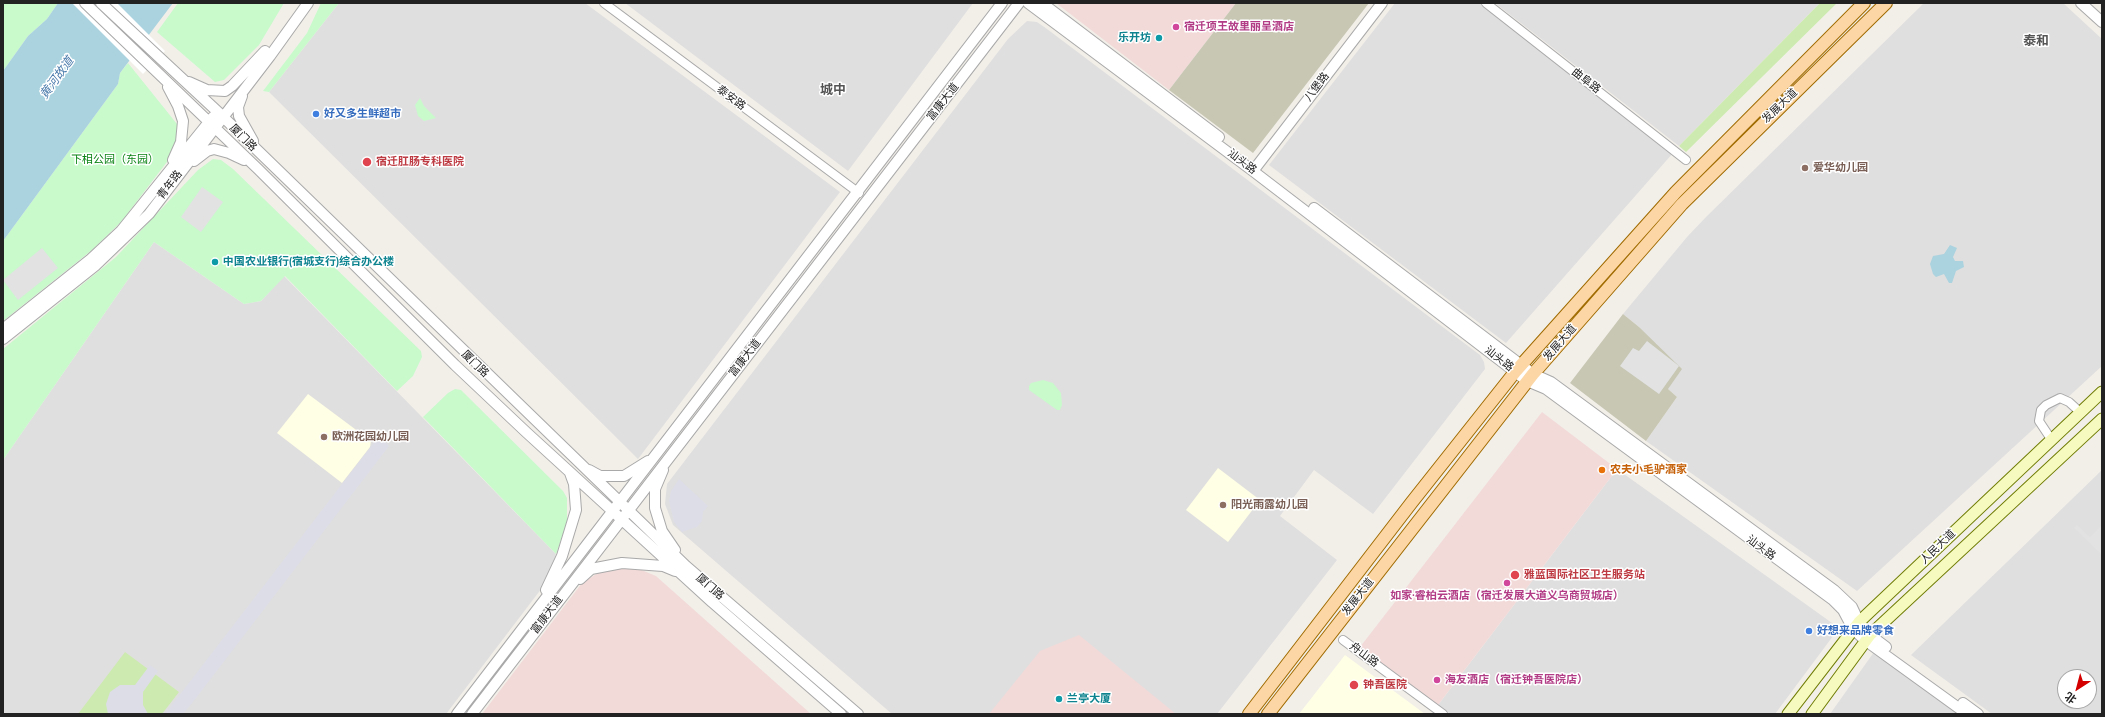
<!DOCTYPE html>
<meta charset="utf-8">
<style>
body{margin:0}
#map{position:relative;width:2105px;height:717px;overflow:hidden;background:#f2efe9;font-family:"PT Sans Narrow","Noto Sans SC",sans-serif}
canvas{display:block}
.frame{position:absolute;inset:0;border:4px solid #222;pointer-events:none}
.north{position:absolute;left:2057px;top:669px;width:40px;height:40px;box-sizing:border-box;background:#fff;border:1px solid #a7a7a7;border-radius:50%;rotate:216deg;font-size:11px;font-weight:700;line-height:16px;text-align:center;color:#222}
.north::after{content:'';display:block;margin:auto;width:14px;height:18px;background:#d40000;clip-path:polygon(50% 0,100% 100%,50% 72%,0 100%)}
</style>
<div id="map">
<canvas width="2105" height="717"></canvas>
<div class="frame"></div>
<div class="north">北</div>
</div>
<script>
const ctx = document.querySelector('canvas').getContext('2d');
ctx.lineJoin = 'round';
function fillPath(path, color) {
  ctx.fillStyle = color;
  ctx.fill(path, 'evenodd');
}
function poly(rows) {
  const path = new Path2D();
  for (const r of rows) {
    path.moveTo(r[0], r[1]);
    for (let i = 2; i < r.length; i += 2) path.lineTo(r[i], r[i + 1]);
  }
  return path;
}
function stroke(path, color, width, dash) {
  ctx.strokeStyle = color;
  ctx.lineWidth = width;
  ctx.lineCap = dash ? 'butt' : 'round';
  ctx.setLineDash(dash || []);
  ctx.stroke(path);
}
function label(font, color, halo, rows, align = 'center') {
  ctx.font = font + ' "PT Sans Narrow","Noto Sans SC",sans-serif';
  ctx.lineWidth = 3;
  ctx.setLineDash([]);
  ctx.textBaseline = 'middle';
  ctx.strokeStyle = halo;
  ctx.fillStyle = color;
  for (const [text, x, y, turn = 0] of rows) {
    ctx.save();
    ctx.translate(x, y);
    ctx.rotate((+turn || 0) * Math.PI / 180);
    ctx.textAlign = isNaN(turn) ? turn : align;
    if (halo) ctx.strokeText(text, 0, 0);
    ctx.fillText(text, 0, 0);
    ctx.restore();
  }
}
fillPath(poly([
 [339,3,585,3,840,192,638,459,269,92],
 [625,3,973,3,848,171],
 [1395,3,1480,3,1673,153,1506,343,1269,165],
 [1495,3,1820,3,1679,146],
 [1924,3,2063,3,2102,39,2102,366,1857,591,1646,441,1677,397,1668,389,1639,327,1623,314,1687,237,1706,217],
 [1027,21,1037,22,1047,29,1480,355,1484,362,1485,369,1373,514,1314,470,1280,516,1337,560,1217,714,892,714,673,525,665,504,667,484,1008,39],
 [154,242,244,304,261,301,284,276,556,554,548,580,446,714,3,714,3,460],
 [1617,469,1839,628,1775,714,1450,714,1438,705],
 [2102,470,2102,714,1992,714,1911,655],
 [2065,677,2089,677,2089,701,2065,701],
 [1874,652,1960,714,1830,714]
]), '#e0dfdf');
fillPath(poly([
 [1056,3,1236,3,1169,90],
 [1542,412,1617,469,1438,705,1360,647],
 [619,569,639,569,656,576,811,714,482,714,582,583,598,573],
 [1079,635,1176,714,989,714,1040,651]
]), '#f2dad9');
fillPath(poly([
 [308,394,371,441,370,447,342,483,277,433],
 [1218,468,1260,500,1228,542,1186,510],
 [1345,655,1425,714,1299,714]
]), '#ffffe5');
fillPath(poly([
 [1236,3,1369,3,1253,153,1169,90],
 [1623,314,1639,327,1682,369,1668,389,1677,397,1646,441,1570,383]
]), '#c7c7b4');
fillPath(poly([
 [1820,3,1837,3,1686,152,1679,146],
 [125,652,179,692,162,714,78,714]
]), '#cdebb0');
fillPath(poly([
 [3,3,58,3,47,19,28,36,3,71],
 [178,3,284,3,259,45,224,80,215,82,157,32],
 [321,3,339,3,269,92,263,91,307,33],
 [128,63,177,124,179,133,173,154,121,222,92,250,3,321,3,241,118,84,120,73],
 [420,98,424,106,436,118,424,121,418,116,415,105],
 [213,159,221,160,233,169,421,351,422,357,413,376,397,391,285,276,261,301,244,304,154,242,3,460,3,349,116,257,198,170],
 [1043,380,1053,383,1061,393,1062,405,1060,410,1057,410,1029,390,1029,386,1031,383],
 [455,389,461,390,563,491,567,498,567,524,556,554,423,417,448,393]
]), '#c8facc');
fillPath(poly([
 [202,187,223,202,201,232,181,217],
 [42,248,58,268,18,300,3,280],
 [1647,341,1679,366,1659,394,1620,366,1633,348,1639,351],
 [2077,525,2090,537,2102,525,2102,555,2074,528]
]), '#e2e2e2');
fillPath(poly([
 [379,436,389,446,196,698,183,714,165,714],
 [679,479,708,506,703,512,702,521,697,527,682,532,674,522,669,501,671,491],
 [150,665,158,671,143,692,143,705,148,714,108,714,106,704,110,692,120,685,135,685]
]), '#dddde8');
fillPath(poly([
 [58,3,173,3,120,73,118,84,3,241,3,71,28,36,47,19],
 [1950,245,1957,248,1953,257,1955,261,1963,261,1964,267,1956,271,1952,283,1949,283,1944,274,1936,277,1933,274,1930,264,1933,256,1944,254]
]), '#aad3df');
fillPath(poly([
 [72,3,117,3,165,51,143,74]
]), '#fff');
const minor = poly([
 [604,3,859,193],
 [1486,3,1686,160],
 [2051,439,2039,421,2041,410,2046,405,2060,398,2069,402,2080,412],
 [1343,640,1443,714]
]);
const tertiary = poly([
 [85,3,258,169,455,365,526,432,712,602,841,714],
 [101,3,218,112,686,566,858,714],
 [1028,3,1253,171,1527,381,1546,389,1833,600,1843,610,1853,629,1866,641,1967,714],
 [1042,3,1219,137],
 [2081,3,2102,22],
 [189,82,207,90,225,91,232,86,265,51],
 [168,87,178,106,183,121,181,142,173,160],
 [242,96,238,107,239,116,253,141],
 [194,161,207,151,214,149,229,153,244,160],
 [1253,171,1382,3],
 [1314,208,1533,374,1551,382,1834,590,1852,607,1859,622,1870,635,1886,647],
 [3,329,91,259,121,231,213,117],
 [3,339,96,265,149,214,270,56,308,3],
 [589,470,600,476,624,476,648,461],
 [663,470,655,489,655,508,662,531,675,550],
 [580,579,591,569,622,563,663,566,675,571],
 [546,590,562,556,576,510,574,484,570,473],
 [1963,703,1978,714],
 [457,714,1002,3],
 [472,714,1019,3]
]);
const secondary = poly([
 [1788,714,1859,622,2102,392],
 [1812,714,1870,635,2102,419]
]);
const primary = poly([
 [1249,714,1412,502,1515,372,1676,192,1864,3],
 [1268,714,1533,374,1682,204,1886,3]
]);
stroke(minor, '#a9a9a9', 10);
stroke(tertiary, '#a9a9a9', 12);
stroke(secondary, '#707d05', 13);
stroke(primary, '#a06b00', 14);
stroke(minor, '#fff', 8);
stroke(tertiary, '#fff', 10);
stroke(secondary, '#f7fabf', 11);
stroke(primary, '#fcd6a4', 12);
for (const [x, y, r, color] of [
 [1176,27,4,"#d1479c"],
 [1159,38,4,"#0f9aa8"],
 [316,114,4,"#3f7fe0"],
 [367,162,5,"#e0444e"],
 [1805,168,4,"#8d6e63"],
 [215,262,4,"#0f9aa8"],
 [324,437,4,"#8d6e63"],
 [1602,470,4,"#e8710a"],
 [1223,505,4,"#8d6e63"],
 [1515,575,5,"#e0444e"],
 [1507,583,4,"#d1479c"],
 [1809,631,4,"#3f7fe0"],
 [1437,680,4,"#d1479c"],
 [1354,685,5,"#e0444e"],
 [1059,699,4,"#0f9aa8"]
]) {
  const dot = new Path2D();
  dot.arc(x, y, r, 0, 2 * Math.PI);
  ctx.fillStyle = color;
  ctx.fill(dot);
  stroke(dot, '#fff', 1.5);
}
label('bold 11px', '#b23c85', '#fff', [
 ["宿迁项王故里丽呈酒店",1184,27],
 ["如家·睿柏云酒店（宿迁发展大道义乌商贸城店）",1507,596,"center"],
 ["海友酒店（宿迁钟吾医院店）",1445,680]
], 'left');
label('bold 11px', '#0d838f', '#fff', [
 ["乐开坊",1151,38,"right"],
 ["中国农业银行(宿城支行)综合办公楼",223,262],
 ["兰亭大厦",1067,699]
], 'left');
label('11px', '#222', '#fff', [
 ["曲阜路",1586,81,38],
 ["八堡路",1317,87,-53],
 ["泰安路",731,98,37],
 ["富康大道",943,102,-52],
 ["发展大道",1780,106,-44],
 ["厦门路",243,138,45],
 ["汕头路",1242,162,37],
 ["青年路",170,185,-53],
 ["发展大道",1560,343,-49],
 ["富康大道",745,358,-52],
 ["汕头路",1499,359,38],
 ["厦门路",475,364,44],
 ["人民大道",1938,547,-44],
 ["汕头路",1761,548,36],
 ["厦门路",710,587,41],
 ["发展大道",1358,597,-52],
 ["富康大道",547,615,-53],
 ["舟山路",1364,655,37]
]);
label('bold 11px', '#366cbe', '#fff', [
 ["好又多生鲜超市",324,114],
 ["好想来品牌零食",1817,631]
], 'left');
label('11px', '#0c8416', '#fff', [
 ["下相公园（东园）",115,160]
]);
label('bold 11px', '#be3a42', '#fff', [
 ["宿迁肛肠专科医院",376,162],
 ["雅蓝国际社区卫生服务站",1524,575],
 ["钟吾医院",1363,685]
], 'left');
label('bold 11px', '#785e54', '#fff', [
 ["爱华幼儿园",1813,168],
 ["欧洲花园幼儿园",332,437],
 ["阳光雨露幼儿园",1231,505]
], 'left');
label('bold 11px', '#c56008', '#fff', [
 ["农夫小毛驴酒家",1610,470]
], 'left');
label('italic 12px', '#4a7aab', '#fff', [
 ["黄河故道",57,78,-54]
]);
label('bold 13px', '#555', '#fff', [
 ["泰和",2036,41],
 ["城中",833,90]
]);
</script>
